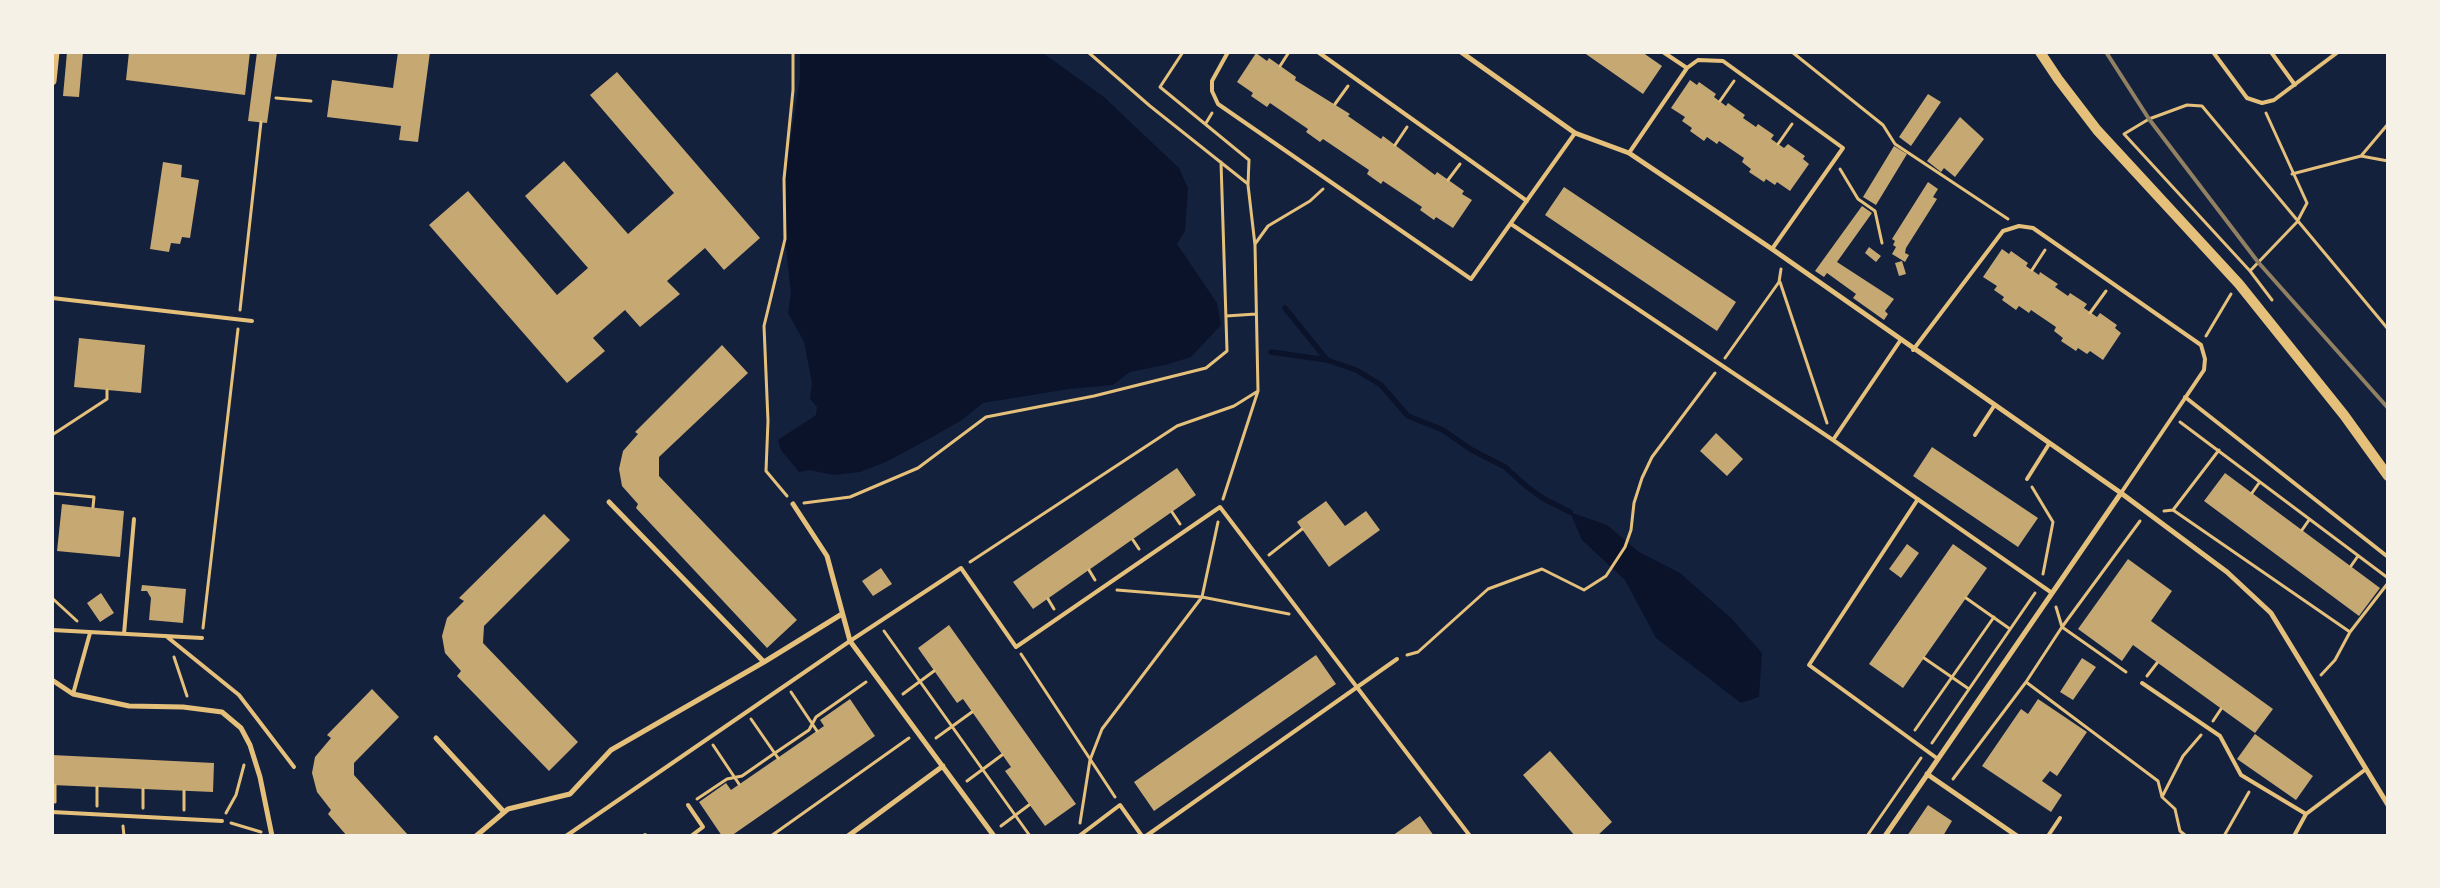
<!DOCTYPE html>
<style>
body{margin:0}
#map{position:relative;width:2440px;height:888px;overflow:hidden;background:#14213d;font-family:Rubik,sans-serif}
canvas{display:block}
.frame{position:absolute;inset:0;border:54px solid #f6f1e7;pointer-events:none}
</style>
<div id="map">
<canvas width="2440" height="888"></canvas>
<div class="frame"></div>
</div>
<script>
const ctx = document.querySelector('canvas').getContext('2d');
ctx.lineJoin = 'round';
function fillPath(path, color) {
  ctx.fillStyle = color;
  ctx.fill(path, 'evenodd');
}
function poly(rows) {
  const path = new Path2D();
  for (const r of rows) {
    path.moveTo(r[0], r[1]);
    for (let i = 2; i < r.length; i += 2) path.lineTo(r[i], r[i + 1]);
  }
  return path;
}
function stroke(path, color, width, dash) {
  ctx.strokeStyle = color;
  ctx.lineWidth = width;
  ctx.lineCap = dash ? 'butt' : 'round';
  ctx.setLineDash(dash || []);
  ctx.stroke(path);
}
fillPath(poly([
 [800,53,1043,53,1104,97,1179,168,1188,188,1185,231,1177,244,1217,303,1221,325,1191,357,1165,365,1130,372,1113,385,1069,389,983,403,962,420,934,436,888,461,860,472,834,475,809,470,799,472,781,450,778,440,816,415,817,407,810,399,812,383,804,342,788,313,791,293,785,239,784,179,800,79],
 [1570,512,1607,525,1639,552,1680,573,1731,618,1762,653,1759,697,1741,703,1656,638,1625,580,1582,540]
]), '#0b132b');
stroke(poly([
 [1285,308,1327,360],
 [1271,352,1327,360,1356,370,1381,385,1408,416,1443,430,1470,449,1505,467,1526,486,1544,499,1570,512]
]), '#0b132b', 5.5);
fillPath(poly([
 [67,52,83,52,79,97,63,96],
 [129,52,250,52,245,95,126,80],
 [257,52,277,52,267,123,248,121],
 [398,52,430,52,418,142,399,140,401,126,327,117,332,80,393,88],
 [1583,52,1642,52,1662,66,1643,94],
 [1256,53,1267,61,1269,58,1296,77,1295,80,1350,114,1348,116,1381,139,1383,136,1435,175,1437,172,1464,191,1462,194,1472,200,1453,228,1436,217,1434,220,1420,210,1422,207,1383,181,1381,184,1367,174,1369,170,1323,139,1320,142,1306,132,1308,129,1270,103,1267,107,1251,96,1253,93,1237,82],
 [617,72,760,238,724,270,705,248,667,281,680,294,640,327,625,310,593,338,605,351,567,383,429,225,468,191,557,295,588,268,525,196,564,161,628,234,674,193,590,95],
 [1690,80,1697,85,1699,82,1716,94,1714,97,1726,106,1728,103,1745,115,1743,118,1756,127,1758,124,1774,135,1771,139,1784,148,1788,144,1805,156,1803,159,1809,164,1790,191,1777,182,1775,185,1766,179,1764,182,1749,172,1751,169,1742,162,1744,158,1719,141,1717,144,1707,137,1704,141,1690,131,1692,128,1682,121,1685,117,1671,108],
 [1928,94,1941,102,1911,146,1899,137],
 [1960,117,1984,139,1955,177,1944,168,1941,172,1927,161],
 [1894,146,1907,154,1876,205,1863,197],
 [163,162,182,165,181,177,199,180,190,238,182,237,180,244,171,243,169,252,150,249],
 [1928,182,1938,189,1933,197,1937,199,1906,248,1905,253,1909,255,1905,262,1892,254,1896,247,1893,245,1895,241,1892,239],
 [1564,187,1736,302,1717,331,1545,215],
 [1862,206,1872,213,1837,262,1894,299,1885,311,1888,314,1884,320,1853,298,1856,294,1827,273,1824,277,1815,271],
 [1869,247,1881,256,1876,262,1865,253],
 [2002,249,2009,254,2011,251,2028,263,2026,266,2039,275,2040,272,2058,284,2055,287,2068,296,2070,293,2087,304,2084,308,2097,317,2100,313,2117,325,2115,328,2121,333,2103,360,2090,351,2087,354,2078,348,2076,351,2061,341,2063,338,2054,331,2056,327,2031,310,2029,313,2019,306,2016,310,2002,300,2004,297,1994,290,1997,286,1983,277],
 [1902,261,1906,274,1899,276,1895,263],
 [79,338,145,345,141,393,74,387],
 [722,345,748,373,659,457,659,476,797,620,767,648,636,508,638,504,622,486,619,469,623,451,638,434,635,432],
 [1716,433,1743,459,1727,476,1700,451],
 [1932,447,2038,518,2018,547,1913,476],
 [1177,468,1196,495,1033,609,1013,582],
 [2225,473,2380,588,2359,616,2204,501],
 [1326,501,1345,526,1366,511,1380,530,1329,567,1297,522],
 [62,504,124,511,120,557,57,551],
 [544,514,570,540,484,626,483,643,578,742,549,771,457,676,461,671,445,653,442,636,447,618,464,601,459,598],
 [1907,544,1919,553,1901,578,1889,569],
 [1953,544,1987,568,1903,688,1869,664],
 [2128,559,2172,591,2151,621,2273,709,2255,733,2133,645,2122,661,2078,629],
 [881,568,892,584,873,596,862,581],
 [142,585,186,589,183,623,149,620,151,598,147,591,141,591],
 [101,593,114,613,100,622,87,603],
 [949,625,1076,804,1045,826,1005,771,1011,767,963,699,957,703,918,648],
 [1316,655,1336,684,1154,811,1134,782],
 [2082,658,2096,667,2073,700,2060,692],
 [372,689,399,717,354,763,354,775,409,836,347,836,328,814,331,810,317,792,312,773,315,757,331,738,327,735],
 [850,699,875,736,731,836,722,836,699,802,726,783,731,790,824,726,820,720],
 [2038,699,2087,732,2057,776,2050,771,2042,781,2062,795,2051,812,1982,766,2021,709,2028,714],
 [2255,734,2313,776,2296,800,2237,759],
 [1550,751,1612,822,1597,836,1575,836,1523,775],
 [52,755,214,763,213,792,52,785],
 [1928,805,1952,821,1943,836,1907,836],
 [1420,816,1434,836,1392,836]
]), '#c6a872');
stroke(poly([
 [1088,52,1150,106,1248,184],
 [1183,52,1160,87,1249,160,1248,185,1255,245,1258,391,1223,499],
 [1792,52,1883,125,1895,144,2008,219],
 [1280,66,1289,52],
 [276,98,311,101],
 [1720,101,1734,81],
 [1335,104,1348,86],
 [1206,123,1212,113],
 [1778,144,1792,124],
 [1395,145,1407,127],
 [2361,156,2388,161],
 [1840,169,1858,199,1875,211,1882,243],
 [2292,174,2361,156,2388,124],
 [1448,180,1460,164],
 [1255,244,1268,226,1310,201,1323,189],
 [2032,270,2045,250],
 [2250,271,2297,222,2307,203,2266,113],
 [1780,282,1827,423],
 [2272,300,2250,271,2124,134,2149,119,2187,105,2202,106,2388,329],
 [240,310,261,122],
 [2090,313,2106,291],
 [1226,316,1256,314],
 [2206,336,2231,294],
 [1725,358,1779,282,1781,269],
 [2180,422,2388,578],
 [52,435,107,399,107,390],
 [2032,487,2053,522,2043,574],
 [52,493,94,497,93,507],
 [2252,493,2259,483],
 [787,496,766,471,768,421,764,326,785,239,784,179,793,90,793,52],
 [804,503,850,497,918,468,986,417,1094,396,1206,368,1227,351,1221,162],
 [2173,510,2350,632,2388,583],
 [2164,511,2173,510,2219,450],
 [1172,512,1180,524],
 [2302,530,2309,520],
 [1133,540,1139,549],
 [1269,555,1302,529],
 [970,562,1177,426,1234,406,1258,391],
 [2351,566,2358,556],
 [1089,570,1095,580],
 [1117,590,1202,597,1289,614],
 [52,598,77,621],
 [1966,598,2010,629],
 [1048,599,1054,609],
 [2056,607,2062,627,2126,672],
 [203,628,238,329],
 [884,631,1030,836],
 [1021,654,1115,797],
 [1407,655,1418,652,1488,589,1542,569,1584,590,1606,576,1625,547,1631,530,1634,503,1642,478,1652,457,1715,373],
 [174,657,187,696],
 [1924,658,1969,689],
 [2321,675,2335,660,2350,632],
 [2147,676,2157,663],
 [2026,682,2158,781,2162,797,2175,809,2180,831,2186,836],
 [791,692,817,731],
 [903,694,934,671],
 [751,719,778,758],
 [2213,721,2221,709],
 [1915,730,1994,617],
 [936,738,972,712],
 [1932,743,2035,593],
 [713,745,739,784],
 [1953,779,2026,682,2062,627,2140,521],
 [967,781,1002,755],
 [2162,797,2183,756,2201,735],
 [697,799,727,779,742,776,775,753,809,730,816,717,866,682],
 [55,802,55,785],
 [97,806,97,787],
 [143,808,143,789],
 [184,810,184,791],
 [226,813,236,795,244,765],
 [231,823,261,832],
 [1080,823,1090,760,1102,729,1202,597,1218,522],
 [123,826,124,836],
 [1001,826,1029,805],
 [771,836,909,738],
 [1867,836,1921,758],
 [2224,836,2249,792]
]), '#e5c07b', 3);
stroke(poly([
 [1228,52,1212,81,1212,91,1218,104,1471,279,1575,133],
 [1318,52,1527,201],
 [1663,52,1687,68],
 [2213,52,2247,98,2262,103,2274,100,2338,52],
 [2271,52,2295,85],
 [1629,153,1687,68,1698,60,1723,61,1843,148,1772,249],
 [1511,224,1833,440,2052,593],
 [52,298,252,321],
 [1913,350,2003,231,2019,226,2033,228,2201,345,2205,359,2204,370,2121,493],
 [2185,397,2388,557],
 [1975,435,1994,406],
 [1833,440,1900,341],
 [2027,479,2049,444],
 [1918,499,1809,665,1938,759],
 [52,630,202,638],
 [124,634,134,519],
 [166,636,239,695,294,767],
 [2142,683,2220,736,2241,775,2306,814],
 [73,694,90,633],
 [688,805,703,827,691,836],
 [52,812,222,821],
 [645,835,646,836],
 [566,836,850,641,961,568,1016,647,1220,507,1470,836],
 [1079,836,1120,805,1142,836],
 [1146,836,1397,659],
 [2048,836,2060,818],
 [2294,836,2306,814,2366,769]
]), '#e5c07b', 4);
stroke(poly([
 [1461,52,1575,133,1629,153,1772,249,2121,493,2227,572,2271,613,2388,805],
 [609,502,764,662],
 [793,504,827,556,850,641,994,836],
 [52,680,73,694,129,706,183,707,222,712,241,728,250,745,260,777,272,836],
 [436,738,504,812],
 [1927,774,2017,836],
 [476,836,508,809,570,794,611,750,764,662,842,614],
 [848,836,943,766],
 [1885,836,2121,493]
]), '#e5c07b', 5);
stroke(poly([
 [52,81,55,52]
]), '#e5c07b', 9);
stroke(poly([
 [2040,52,2058,79,2097,130,2239,284,2344,415,2388,476]
]), '#e5c07b', 10);
stroke(poly([
 [2106,52,2149,119,2258,262,2388,408]
]), '#918062', 4);
</script>
